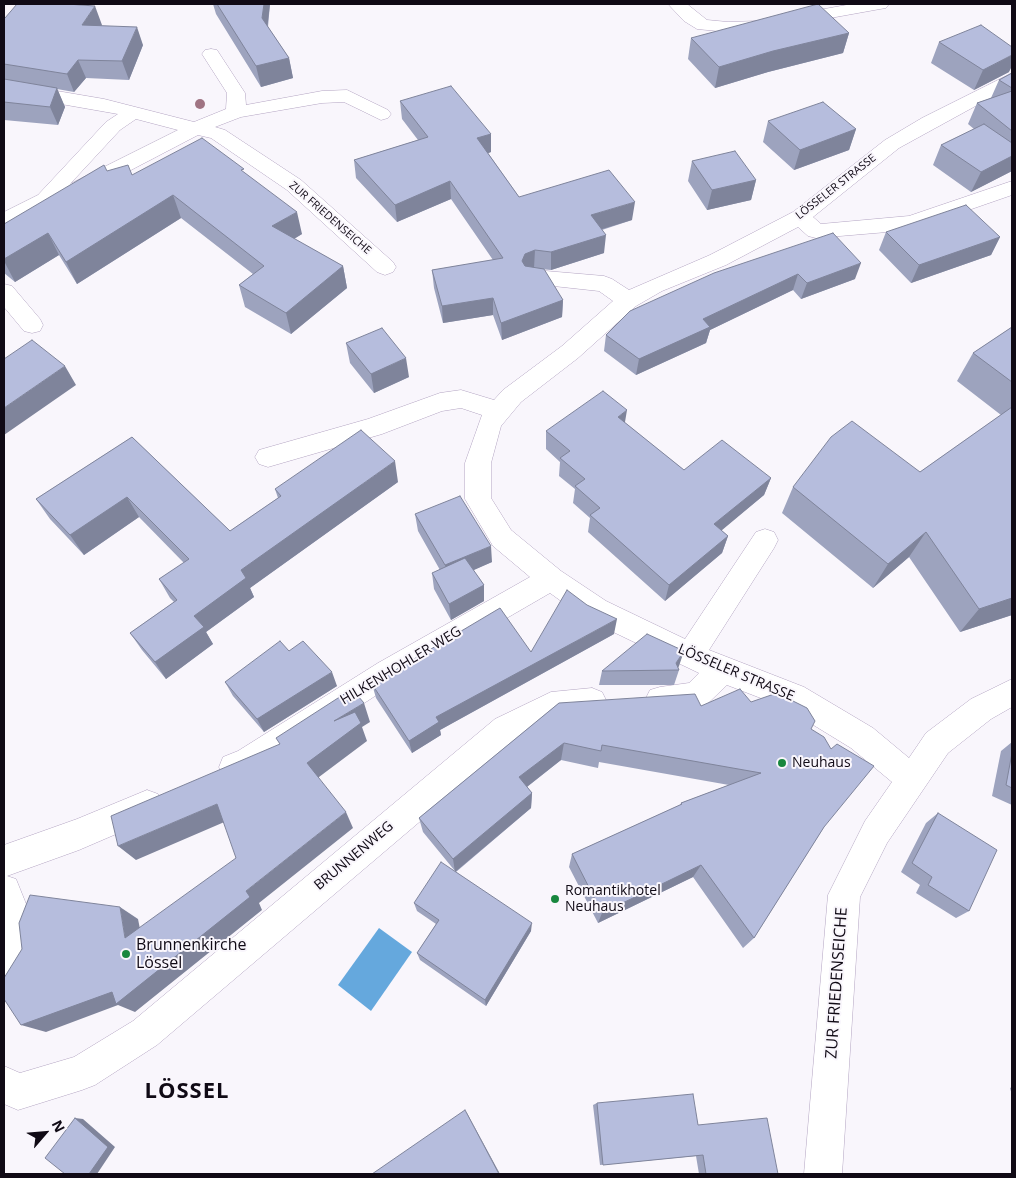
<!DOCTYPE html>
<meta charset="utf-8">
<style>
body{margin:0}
#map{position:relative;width:1016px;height:1178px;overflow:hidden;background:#f9f6fc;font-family:"Open Sans",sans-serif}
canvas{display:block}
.frame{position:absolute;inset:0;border:5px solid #100a15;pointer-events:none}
.north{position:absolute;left:20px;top:1108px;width:50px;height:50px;-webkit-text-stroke:4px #f9f6fc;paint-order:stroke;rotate:63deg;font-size:14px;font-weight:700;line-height:20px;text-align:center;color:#100a15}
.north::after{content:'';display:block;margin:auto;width:18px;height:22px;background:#100a15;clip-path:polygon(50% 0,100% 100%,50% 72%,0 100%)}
</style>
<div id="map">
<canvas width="1016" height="1178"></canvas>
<div class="frame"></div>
<div class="north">N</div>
</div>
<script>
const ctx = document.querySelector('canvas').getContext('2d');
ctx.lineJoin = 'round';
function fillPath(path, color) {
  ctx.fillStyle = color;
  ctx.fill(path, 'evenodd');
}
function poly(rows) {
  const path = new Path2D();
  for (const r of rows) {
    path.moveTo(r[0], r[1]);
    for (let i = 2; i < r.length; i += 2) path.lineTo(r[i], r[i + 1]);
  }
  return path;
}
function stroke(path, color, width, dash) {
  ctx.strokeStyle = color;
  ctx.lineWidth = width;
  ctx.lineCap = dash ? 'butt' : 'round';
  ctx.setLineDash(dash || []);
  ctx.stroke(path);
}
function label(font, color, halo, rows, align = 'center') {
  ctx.font = font + ' "Open Sans",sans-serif';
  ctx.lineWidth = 4;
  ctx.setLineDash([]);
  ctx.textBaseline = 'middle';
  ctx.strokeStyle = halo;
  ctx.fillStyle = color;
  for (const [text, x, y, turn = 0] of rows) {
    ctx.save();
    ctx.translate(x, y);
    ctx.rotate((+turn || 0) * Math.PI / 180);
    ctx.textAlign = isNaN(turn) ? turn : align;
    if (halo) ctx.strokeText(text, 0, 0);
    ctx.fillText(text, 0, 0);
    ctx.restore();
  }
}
fillPath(poly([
 [379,928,412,952,371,1011,338,985]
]), '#65a8dd');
const minor = poly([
 [668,4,687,4,707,20,728,22,758,21,852,4,889,4,886,8,880,9,758,31,728,32,697,29,684,21,668,4],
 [211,49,217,50,245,93,246,105,322,91,347,90,388,110,391,114,388,118,381,120,344,102,322,103,241,117,215,127,225,130,301,180,393,262,396,267,393,272,385,275,377,272,287,190,211,138,198,135,87,193,53,204,4,228,4,212,38,195,106,122,118,114,4,94,4,82,104,99,194,122,226,109,227,93,202,54,205,50,211,49],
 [136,119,178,130,70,184,120,130,136,119],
 [1012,73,1012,86,899,148,813,217,821,224,909,216,1012,181,1012,195,911,230,816,238,808,236,798,227,726,265,662,291,636,306,578,358,521,402,501,426,491,463,491,498,511,530,561,571,606,601,685,639,756,532,765,529,774,532,778,540,774,548,709,650,804,687,873,728,909,758,926,733,971,699,1012,679,1012,707,991,719,948,753,887,843,860,897,842,1174,804,1174,828,895,865,821,892,782,851,748,784,707,727,685,706,705,696,709,660,713,650,710,645,700,650,690,660,687,689,683,699,673,586,619,550,593,398,681,260,771,234,782,223,777,219,767,223,757,238,751,378,663,530,577,493,546,465,499,465,463,482,415,461,408,442,411,382,434,268,467,259,464,255,457,259,450,368,419,440,393,461,390,494,400,503,390,562,346,613,301,599,291,526,283,523,278,526,273,534,270,604,276,612,279,629,290,710,255,793,212,885,140,922,118,1012,73],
 [4,284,12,286,40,319,43,325,40,331,32,333,24,331,4,307,4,284],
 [592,688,602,692,607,702,602,712,592,716,554,719,517,739,157,1045,95,1085,82,1090,18,1110,4,1104,4,1066,20,1073,74,1057,133,1021,495,719,551,692,592,688],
 [147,790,158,794,163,805,158,816,79,850,7,876,16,879,39,936,16,983,4,988,4,845,77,819,147,790]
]);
stroke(minor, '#b3a4c2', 1);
fillPath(minor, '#fff');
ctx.fillStyle = '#a07483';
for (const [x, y] of [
 [200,104]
]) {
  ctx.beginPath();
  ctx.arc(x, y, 5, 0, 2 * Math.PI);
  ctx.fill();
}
fillPath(poly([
 [213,4,270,4,268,27,289,58,293,78,261,87,216,14],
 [4,18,102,25,101,26,143,45,129,80,86,78,74,92,57,89,65,107,58,125,4,120],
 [849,33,843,53,768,72,715,88,688,59,691,38],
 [939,42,1009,72,974,90,931,63],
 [1012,73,1012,171,971,192,933,165,941,145,974,129,968,124,977,103,991,98,999,80],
 [400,101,491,134,491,152,488,153,519,197,632,220,602,230,604,253,551,270,541,269,563,300,562,317,502,340,493,315,443,323,434,288,432,270,493,260,451,199,397,222,356,178,354,160,418,140,402,119],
 [768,121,856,129,849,150,794,170,763,142],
 [692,161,756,180,751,200,707,210,688,181],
 [107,171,132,175,245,174,302,234,294,239,343,266,347,288,291,334,245,307,239,285,253,274,181,218,77,284,59,255,15,282,4,273,4,224],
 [886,232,1000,237,991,255,911,283,879,250],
 [833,233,855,279,801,299,793,290,710,330,706,343,636,375,604,351,606,335],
 [1012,327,1012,615,960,632,909,557,873,588,782,513,793,487,920,472,1001,415,957,381,973,353],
 [346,343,409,377,374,393,350,363],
 [625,423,684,470,771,478,764,495,721,530,728,536,722,553,665,601,588,532,590,518,573,503,575,489,559,476,560,462,546,449,546,431],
 [132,437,230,531,278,498,275,489,398,482,250,588,254,597,206,632,213,644,166,679,142,650,130,633,174,602,170,598,159,579,184,563,139,517,84,555,50,519,36,499],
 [415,514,492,562,473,570,484,585,484,601,451,620,434,589,432,573,440,570,418,531],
 [614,634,440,730,441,735,412,753,376,698,372,684],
 [289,651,337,686,264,732,233,696,225,682],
 [679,666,678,667,679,670,674,685,599,685,602,671],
 [751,702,811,729,824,827,754,938,743,948,693,877,598,923,569,867,572,854,680,805,681,803,729,785,599,762,598,768,561,760,527,787,532,793,531,808,456,872,531,931,486,1006,420,960,417,953,436,924,417,911,414,903,455,871,423,832,419,818,559,703,701,706],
 [1012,742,1012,805,992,796,1001,751],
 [938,813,969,911,956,918,916,893,920,885,901,872,926,823],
 [1012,1087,1012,1095,1010,1088],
 [597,1103,698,1125,778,1174,699,1174,696,1156,600,1165,593,1105]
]), '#9da3be');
fillPath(poly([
 [264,4,270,4,266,38,262,18],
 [95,6,102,25,89,44,82,25],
 [137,27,143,45,129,80,122,61],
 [849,33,843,53,768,72,715,88,719,67,773,51],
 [1012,55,1012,66,1009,72,974,90,983,70],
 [289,58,293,78,261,87,256,66],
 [78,60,86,78,74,92,67,74],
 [57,88,65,107,58,125,50,107],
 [856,129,849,150,794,170,800,150],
 [491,134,491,152,478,157,477,138],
 [1012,156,1012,171,971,192,981,172],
 [756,180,751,200,707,210,712,190],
 [450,181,451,199,397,222,395,205],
 [173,195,181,218,77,284,66,262],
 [635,202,632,220,589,233,591,215],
 [297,212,302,234,277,249,272,226],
 [48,233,59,255,15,282,4,261,4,259],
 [606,235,604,253,551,270,551,252],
 [1000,237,991,255,911,283,919,265],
 [535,250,534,268,521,279,522,261,525,254],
 [861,263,855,279,801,299,807,283],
 [343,266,347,288,291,334,286,313],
 [798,274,793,290,710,330,706,343,636,375,639,359,703,319],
 [493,298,493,315,443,323,442,306],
 [563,300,562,317,502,340,501,323],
 [406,358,409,377,374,393,371,374],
 [65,366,76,385,4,435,4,408],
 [627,410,624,428,618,417],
 [395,461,398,482,250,588,254,597,206,632,213,644,166,679,155,662,194,616,241,570],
 [771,478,764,495,709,541,714,524],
 [127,497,139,517,84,555,70,535],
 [926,532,909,557,873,588,888,564],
 [728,536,722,553,665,601,669,585],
 [491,546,492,562,447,582,445,565],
 [484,585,484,601,451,620,449,604],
 [1012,598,1012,615,960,632,979,609],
 [617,619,614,634,440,730,441,735,412,753,409,741,436,717],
 [684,651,679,666,676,670,676,663],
 [332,672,337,686,264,732,257,719],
 [364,703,370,722,362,727,367,741,315,780,307,763,334,721],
 [564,743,561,760,519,793,519,777],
 [532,793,531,808,455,872,453,859],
 [217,804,229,820,136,860,118,846],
 [346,812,353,828,259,903,262,910,135,1012,118,1005,46,1032,21,1025,246,891],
 [701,865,693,877,598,923,602,913],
 [120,907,138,919,144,949,125,938],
 [532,923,531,931,486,1006,485,1000],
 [465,1110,467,1113,500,1174,499,1174],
 [75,1118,83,1119,115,1147,97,1174,89,1174]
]), '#7f849b');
const building = poly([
 [17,4,67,4,95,6,82,25,137,27,122,61,78,60,67,74,4,64,4,18,5,18,17,4],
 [217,4,264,4,262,18,289,58,256,66,217,4],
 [818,4,849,33,773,51,719,67,691,38,818,4],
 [981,25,1012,47,1012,55,983,70,939,42,981,25],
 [1012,73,1012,88,999,80,1012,73],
 [4,79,57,88,50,107,4,102,4,79],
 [451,86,491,134,477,138,519,197,609,170,635,202,591,215,606,235,551,252,535,250,525,254,522,261,525,266,544,269,563,300,501,323,493,298,442,306,432,270,503,258,450,181,395,205,354,160,428,137,400,101,451,86],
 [1012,91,1012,131,977,103,1012,91],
 [823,102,856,129,800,150,768,121,823,102],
 [984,124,1012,143,1012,156,981,172,941,145,984,124],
 [202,138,244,169,241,170,297,212,272,226,343,266,286,313,239,285,264,266,173,195,66,262,48,233,4,259,4,224,104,165,107,171,128,165,132,175,202,138],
 [735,151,756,180,712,190,692,161,735,151],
 [966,205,1000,237,919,265,886,232,966,205],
 [833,233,861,263,807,283,798,274,703,319,710,327,639,359,606,335,630,311,714,273,833,233],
 [1012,327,1012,382,973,353,1012,327],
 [382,328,406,358,371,374,346,343,382,328],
 [32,340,65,366,4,408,4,359,32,340],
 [603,391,627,410,618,417,684,470,722,440,771,478,714,524,728,536,669,585,590,515,600,508,575,486,585,479,560,458,570,451,546,431,603,391],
 [1012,407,1012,598,979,609,926,532,888,564,793,487,831,437,852,421,920,472,1012,407],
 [361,430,395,461,241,570,246,578,194,616,204,627,155,662,130,633,177,600,159,579,189,559,127,497,70,535,36,499,132,437,230,531,281,496,275,489,361,430],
 [460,496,491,546,445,565,415,514,460,496],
 [465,558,484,585,449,604,432,573,465,558],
 [567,590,587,605,617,619,436,717,439,722,409,741,372,684,500,608,531,652,567,590],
 [647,634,684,651,676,663,679,670,602,671,647,634],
 [280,641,289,651,303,641,332,672,257,719,225,682,280,641],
 [352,689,364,703,334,721,355,712,361,723,307,763,346,812,246,891,250,897,116,1004,112,992,21,1025,4,999,4,978,22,949,19,923,30,895,120,907,125,938,236,858,217,804,118,846,111,816,280,744,276,738,352,689],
 [740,689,751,702,777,693,807,708,815,721,811,729,824,737,831,749,837,744,874,766,824,827,754,938,701,865,602,913,572,854,682,804,681,803,761,773,602,745,601,751,564,743,519,777,532,793,453,859,419,818,559,703,695,694,701,706,740,689],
 [1012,753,1012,788,1006,785,1012,753],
 [938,813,997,850,969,911,928,885,932,877,912,863,938,813],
 [441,862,532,923,485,1000,417,953,439,920,414,903,441,862],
 [693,1094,698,1125,767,1118,778,1174,706,1174,703,1155,603,1165,597,1103,693,1094],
 [465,1110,499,1174,372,1174,465,1110],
 [75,1118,108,1147,89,1174,65,1174,45,1158,75,1118]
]);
fillPath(building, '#b6bddd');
stroke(building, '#7f849b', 1);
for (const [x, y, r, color] of [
 [782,763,5,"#18873e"],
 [555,899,5,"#18873e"],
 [126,954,5,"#18873e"]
]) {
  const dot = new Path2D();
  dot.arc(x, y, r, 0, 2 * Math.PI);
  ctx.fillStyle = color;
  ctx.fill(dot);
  stroke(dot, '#f9f6fc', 2);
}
label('11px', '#100a15', '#f9f6fc', [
 ["LÖSSELER STRASSE",836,187,-38],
 ["ZUR FRIEDENSEICHE",330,218,41]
]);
label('14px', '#100a15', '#f9f6fc', [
 ["HILKENHOHLER WEG",401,666,-31],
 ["LÖSSELER STRASSE",736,673,23],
 ["BRUNNENWEG",354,856,-40]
]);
label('14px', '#100a15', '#f9f6fc', [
 ["Neuhaus",792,763],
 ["Romantikhotel",565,891],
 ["Neuhaus",565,907]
], 'left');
label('16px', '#100a15', '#f9f6fc', [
 ["Brunnenkirche",136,945],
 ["Lössel",136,963]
], 'left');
label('16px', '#100a15', '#f9f6fc', [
 ["ZUR FRIEDENSEICHE",837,983,-86]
]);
ctx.letterSpacing = '1px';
label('bold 22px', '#100a15', '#f9f6fc', [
 ["LÖSSEL",187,1092]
]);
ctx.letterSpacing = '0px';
</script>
